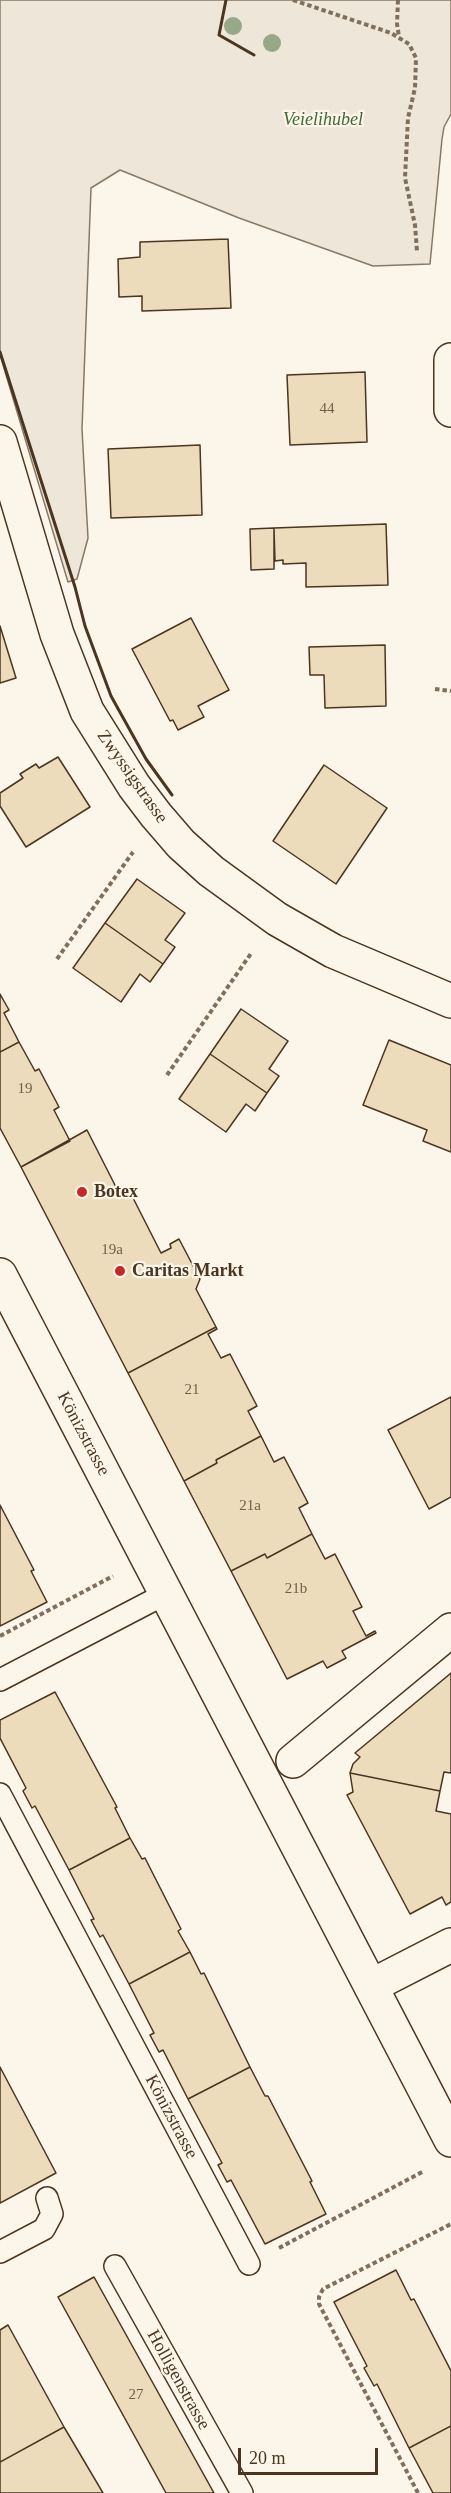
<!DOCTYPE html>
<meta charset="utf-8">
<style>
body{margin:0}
#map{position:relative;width:451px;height:2493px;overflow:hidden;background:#fbf6e9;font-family:"Times New Roman",serif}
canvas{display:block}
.scale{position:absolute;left:238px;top:2448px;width:140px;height:27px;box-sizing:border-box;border:3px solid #4a3520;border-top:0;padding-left:8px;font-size:18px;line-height:21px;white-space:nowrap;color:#4a3520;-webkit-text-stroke:4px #fbf6e9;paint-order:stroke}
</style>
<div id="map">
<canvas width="451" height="2493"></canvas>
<div class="scale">20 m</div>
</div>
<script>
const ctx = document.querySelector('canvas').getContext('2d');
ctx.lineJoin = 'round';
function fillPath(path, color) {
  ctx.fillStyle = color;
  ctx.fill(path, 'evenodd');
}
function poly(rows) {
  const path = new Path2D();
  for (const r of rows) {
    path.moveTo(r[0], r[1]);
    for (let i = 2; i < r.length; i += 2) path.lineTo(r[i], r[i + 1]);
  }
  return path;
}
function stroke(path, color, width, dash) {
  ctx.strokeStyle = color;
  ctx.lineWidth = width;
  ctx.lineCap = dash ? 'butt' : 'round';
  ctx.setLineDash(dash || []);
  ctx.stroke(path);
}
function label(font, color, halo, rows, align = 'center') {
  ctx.font = font + ' "Times New Roman",serif';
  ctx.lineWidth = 4.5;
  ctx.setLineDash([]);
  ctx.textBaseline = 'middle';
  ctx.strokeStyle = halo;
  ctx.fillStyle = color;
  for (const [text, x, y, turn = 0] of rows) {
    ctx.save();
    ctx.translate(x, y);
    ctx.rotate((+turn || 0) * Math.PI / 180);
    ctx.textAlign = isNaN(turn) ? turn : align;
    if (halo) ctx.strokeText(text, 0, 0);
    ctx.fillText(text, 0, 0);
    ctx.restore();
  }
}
const green = poly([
 [0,0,451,0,451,114,444,127,442,139,430,264,373,266,239,218,120,170,91,188,82,429,88,538,77,579,68,582,0,355,0,0]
]);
fillPath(green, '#ede6d9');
stroke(green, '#887966', 1.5);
const building = poly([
 [228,239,231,308,142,311,142,296,119,297,118,259,140,257,140,242,228,239],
 [365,372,367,442,290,445,287,375,365,372],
 [200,445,202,515,111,518,108,449,200,445],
 [386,524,388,585,306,587,306,563,283,564,283,560,275,561,274,528,386,524],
 [274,528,274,569,251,570,250,529,274,528],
 [191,618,229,690,198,706,204,717,178,730,173,720,170,721,132,649,191,618],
 [0,626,16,678,0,683,0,626],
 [385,645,386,706,325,708,324,675,310,675,309,647,385,645],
 [58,757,90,807,26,847,0,806,0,793,23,778,20,774,36,764,39,768,58,757],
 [324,765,387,808,336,884,273,841,324,765],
 [137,879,185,913,165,940,175,947,163,964,105,923,137,879],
 [105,923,163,964,150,982,140,974,121,1002,73,968,105,923],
 [0,994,9,1010,4,1013,19,1042,0,1052,0,994],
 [241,1009,288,1041,269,1069,279,1076,267,1093,210,1054,241,1009],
 [389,1040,451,1065,451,1152,423,1141,427,1130,363,1105,389,1040],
 [19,1042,35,1071,39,1069,59,1107,54,1110,70,1141,21,1167,0,1128,0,1052,19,1042],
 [210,1054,267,1093,255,1111,246,1104,226,1132,179,1099,210,1054],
 [87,1130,120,1195,129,1190,161,1253,171,1248,170,1244,179,1239,200,1279,196,1289,216,1327,128,1373,21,1167,87,1130],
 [216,1327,217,1329,208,1334,221,1358,230,1354,257,1406,248,1411,261,1436,216,1460,217,1463,184,1481,128,1373,216,1327],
 [451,1397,451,1497,429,1509,388,1430,451,1397],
 [261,1436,274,1462,284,1457,308,1503,299,1508,312,1534,267,1558,265,1554,231,1571,184,1481,217,1463,216,1460,261,1436],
 [0,1505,34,1570,31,1571,47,1602,0,1626,0,1505],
 [312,1534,325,1559,335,1554,362,1607,353,1611,366,1636,375,1631,376,1633,342,1651,346,1658,327,1668,323,1661,287,1679,231,1571,265,1554,267,1558,312,1534],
 [451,1673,451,1773,444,1772,440,1791,350,1773,353,1764,360,1757,355,1753,451,1673],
 [55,1692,117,1807,115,1808,130,1838,69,1870,35,1806,32,1808,23,1791,26,1788,0,1738,0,1720,55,1692],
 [350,1773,440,1791,436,1811,451,1814,451,1902,446,1905,442,1897,410,1914,347,1795,353,1792,350,1773],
 [130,1838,142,1859,145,1858,181,1929,178,1931,190,1952,129,1984,103,1935,100,1937,91,1920,94,1919,69,1870,130,1838],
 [190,1952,201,1974,204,1973,250,2067,188,2099,163,2050,159,2052,150,2035,154,2033,129,1984,190,1952],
 [0,2067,56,2173,0,2203,0,2067],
 [250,2067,265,2096,268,2096,312,2181,310,2182,326,2214,265,2244,231,2180,227,2182,218,2165,222,2163,188,2099,250,2067],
 [396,2270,411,2300,414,2299,451,2371,451,2426,409,2448,377,2384,374,2386,364,2368,367,2366,334,2302,396,2270],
 [94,2277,214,2493,166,2493,58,2297,94,2277],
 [8,2325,64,2427,0,2462,0,2330,8,2325],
 [451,2426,451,2493,433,2493,409,2448,451,2426],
 [64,2427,103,2493,0,2493,0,2462,64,2427]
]);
fillPath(building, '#ecdcbc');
stroke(building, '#4a3520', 1.5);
const service = poly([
 [0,1680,167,1593],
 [0,1794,249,2264],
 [0,2252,44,2229,52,2214,47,2198],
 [115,2266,242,2493]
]);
const minor = poly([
 [451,360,451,410],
 [0,442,57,634,87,711,134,786,156,815,181,844,211,871,277,919,333,951,451,1001],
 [293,1761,451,1630],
 [371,1986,451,1945]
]);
const secondary = poly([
 [0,1275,451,2140]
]);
stroke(service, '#4a3520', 24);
stroke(minor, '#4a3520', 36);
stroke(secondary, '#4a3520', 36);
stroke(poly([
 [293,0,391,33,409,44,416,58,415,88,408,118,405,178,415,225,417,251],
 [398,0,397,24,399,37],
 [435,689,451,691],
 [57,959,133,852],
 [167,1075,252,952],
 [0,1636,113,1576],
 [279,2248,424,2171],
 [418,2493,319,2304,319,2297,323,2289,451,2224]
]), '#7f6f5c', 4, [4.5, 3]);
stroke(service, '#fbf6e9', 21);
stroke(minor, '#fbf6e9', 33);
stroke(secondary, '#fbf6e9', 33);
stroke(poly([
 [226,0,219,35,254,55],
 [0,352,75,587,85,626,111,696,146,759,172,795]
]), '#4a3520', 3);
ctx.fillStyle = '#96a887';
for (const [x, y] of [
 [233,26],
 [272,43]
]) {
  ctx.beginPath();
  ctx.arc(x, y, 9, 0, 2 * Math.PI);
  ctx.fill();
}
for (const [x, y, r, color] of [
 [82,1192,6,"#c62828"],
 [120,1271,6,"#c62828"]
]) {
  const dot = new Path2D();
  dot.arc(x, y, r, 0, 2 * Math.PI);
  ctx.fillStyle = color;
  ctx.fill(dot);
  stroke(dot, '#fbf6e9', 2);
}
label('15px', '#725f47', null, [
 ["44",327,409],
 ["19",25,1089],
 ["19a",112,1250],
 ["21",192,1390],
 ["21a",250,1506],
 ["21b",296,1589],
 ["27",136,2395]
]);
label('italic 18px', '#436837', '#fbf6e9', [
 ["Veielihubel",323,120]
]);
label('18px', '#4a3520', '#fbf6e9', [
 ["Zwyssigstrasse",132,777,55],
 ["Könizstrasse",83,1434,62],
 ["Könizstrasse",171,2117,62],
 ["Holligenstrasse",178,2380,61]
]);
label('bold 18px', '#4a3520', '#fbf6e9', [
 ["Botex",94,1192],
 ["Caritas Markt",132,1271]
], 'left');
</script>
